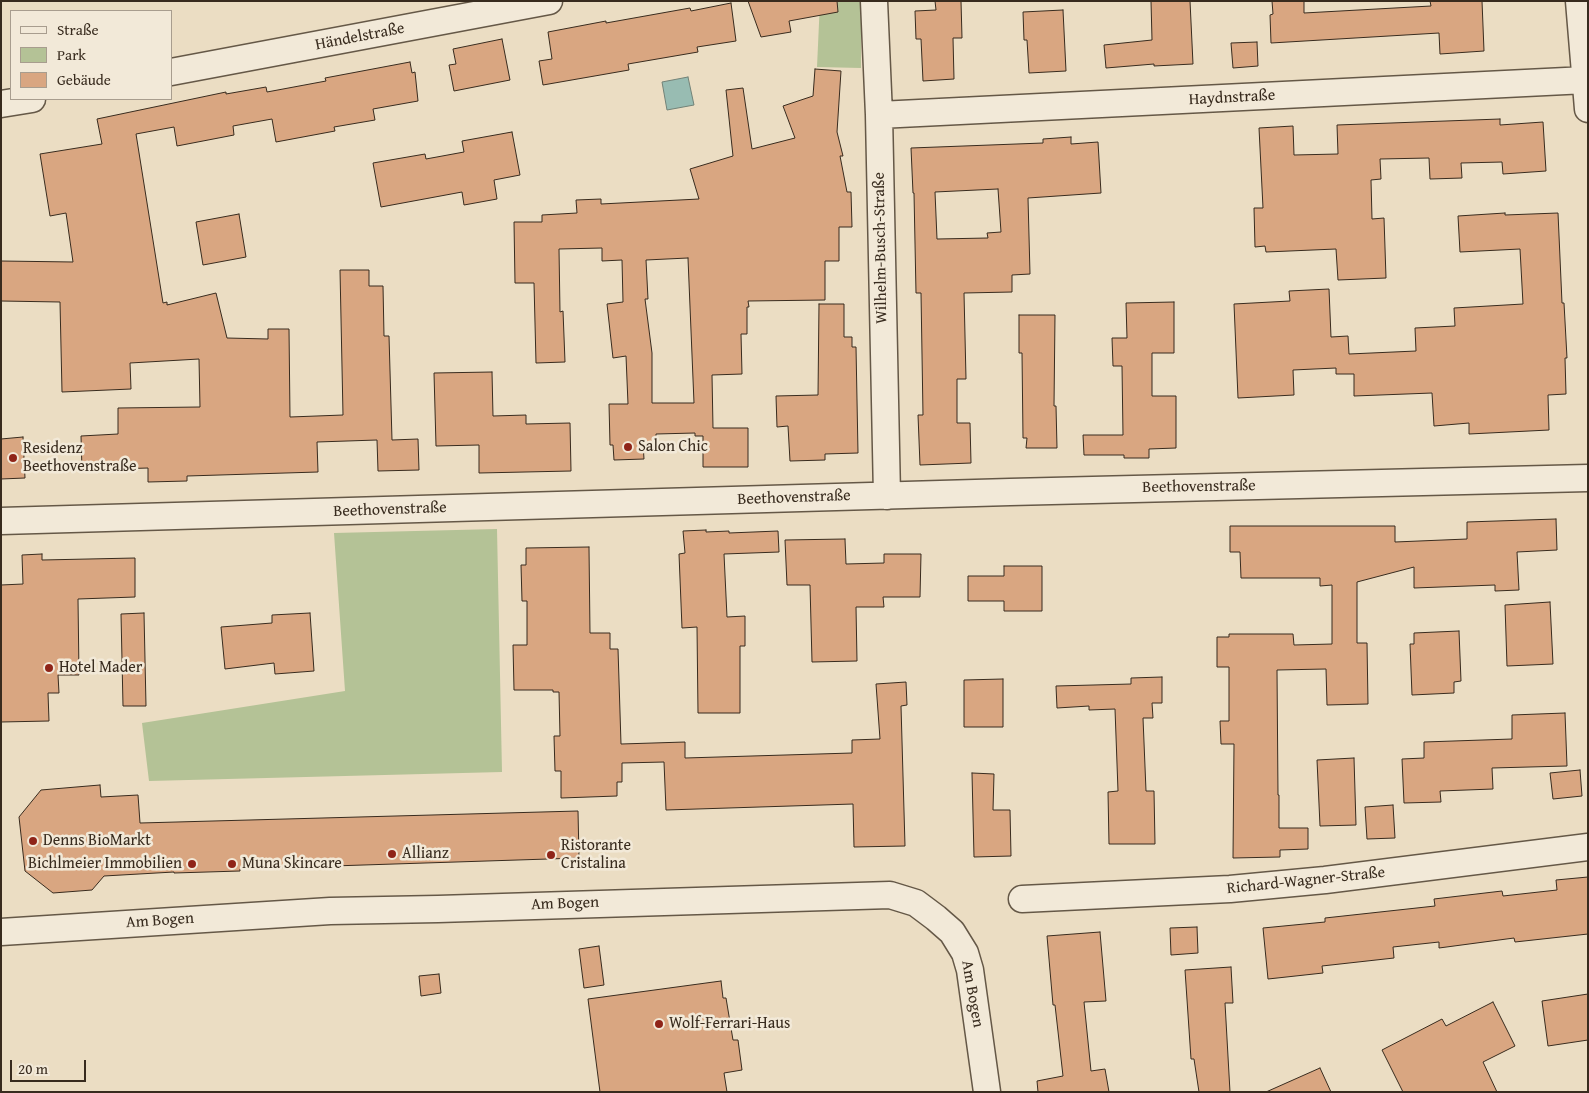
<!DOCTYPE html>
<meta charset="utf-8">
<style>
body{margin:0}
#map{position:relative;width:1589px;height:1093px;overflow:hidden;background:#ebddc3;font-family:"Gentium Book Plus",serif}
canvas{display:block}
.frame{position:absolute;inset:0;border:2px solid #382b1e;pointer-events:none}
.legend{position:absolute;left:10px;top:10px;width:162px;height:90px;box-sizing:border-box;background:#f2e9d8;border:1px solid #a89d8e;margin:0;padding:6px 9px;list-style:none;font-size:15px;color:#382b1e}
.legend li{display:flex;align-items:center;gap:10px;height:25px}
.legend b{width:25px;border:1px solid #a89d8e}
.scale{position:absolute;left:10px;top:1060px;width:76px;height:22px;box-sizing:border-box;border:2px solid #382b1e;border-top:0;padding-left:6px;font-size:15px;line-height:18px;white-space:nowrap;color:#382b1e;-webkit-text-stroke:4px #f2e9d8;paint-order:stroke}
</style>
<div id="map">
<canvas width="1589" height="1093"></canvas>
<div class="frame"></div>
<ul class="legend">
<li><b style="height:6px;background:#f2e9d8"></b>Straße</li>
<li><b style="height:14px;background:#b4c296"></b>Park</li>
<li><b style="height:14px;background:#d9a681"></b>Gebäude</li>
</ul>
<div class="scale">20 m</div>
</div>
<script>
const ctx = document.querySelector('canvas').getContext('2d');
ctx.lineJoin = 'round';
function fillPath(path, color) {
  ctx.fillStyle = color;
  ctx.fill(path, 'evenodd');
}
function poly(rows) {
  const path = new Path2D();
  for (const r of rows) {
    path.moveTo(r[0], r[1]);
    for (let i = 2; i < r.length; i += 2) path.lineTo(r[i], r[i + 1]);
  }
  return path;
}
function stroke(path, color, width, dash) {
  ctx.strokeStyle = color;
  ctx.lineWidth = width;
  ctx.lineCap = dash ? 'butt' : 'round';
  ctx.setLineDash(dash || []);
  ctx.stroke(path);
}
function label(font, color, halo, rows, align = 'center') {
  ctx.font = font + ' "Gentium Book Plus",serif';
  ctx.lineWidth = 5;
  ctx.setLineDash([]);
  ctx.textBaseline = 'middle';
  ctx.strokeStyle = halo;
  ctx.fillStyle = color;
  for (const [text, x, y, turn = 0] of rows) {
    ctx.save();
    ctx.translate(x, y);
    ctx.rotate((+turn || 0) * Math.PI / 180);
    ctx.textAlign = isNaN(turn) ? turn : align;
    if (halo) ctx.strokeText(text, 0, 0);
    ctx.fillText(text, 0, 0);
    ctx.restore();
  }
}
fillPath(poly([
 [820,1,861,1,861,68,817,67],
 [497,529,502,772,149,781,142,723,345,691,334,533]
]), '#b4c296');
const water = poly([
 [688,77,694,105,667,110,662,82,688,77]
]);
fillPath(water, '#98bcb2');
stroke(water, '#728277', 1);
const building = poly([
 [748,1,837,1,838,12,789,21,791,32,761,37,748,1],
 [935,1,961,1,962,38,953,38,954,79,923,81,921,39,916,39,915,11,936,10,935,1],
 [1151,1,1190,1,1193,64,1154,66,1154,64,1106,68,1104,45,1152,40,1151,1],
 [1272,1,1304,1,1304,13,1431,6,1430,1,1482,1,1484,51,1440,54,1439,33,1271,43,1270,15,1273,14,1272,1],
 [731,3,736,41,697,47,698,52,628,64,629,70,543,85,539,61,552,59,548,32,606,21,606,23,690,8,691,11,731,3],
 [1063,10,1066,71,1029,73,1027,40,1024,40,1023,12,1063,10],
 [502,39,510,80,454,91,449,65,456,64,453,49,502,39],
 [1257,42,1258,66,1233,68,1231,43,1257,42],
 [410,62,412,73,415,72,418,101,373,109,375,120,334,127,335,131,276,142,272,119,233,126,234,135,177,146,174,127,136,134,163,303,167,302,167,305,216,293,227,338,268,339,268,329,289,329,290,417,343,415,340,270,369,270,369,286,383,286,384,336,389,336,392,440,418,439,419,470,378,471,377,440,317,442,318,472,187,476,187,481,148,482,148,468,82,470,81,436,118,434,118,408,200,407,199,359,130,363,131,389,62,392,60,302,1,301,1,261,73,262,66,213,50,216,40,154,102,144,97,119,226,92,226,94,266,87,267,92,326,81,325,78,410,62],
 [815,69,841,71,837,132,843,156,840,156,847,192,851,192,852,227,839,227,839,261,825,261,825,300,748,301,749,307,747,307,747,334,741,334,742,374,712,375,713,428,748,428,748,467,703,467,703,436,695,436,695,433,656,434,656,444,643,444,644,459,614,460,613,445,610,445,609,404,628,404,626,356,613,358,607,304,623,302,622,260,602,261,602,248,559,249,560,312,563,311,565,362,536,363,534,283,515,283,514,222,542,222,542,215,577,213,576,200,601,199,601,204,699,199,690,169,733,156,726,90,743,88,752,149,795,138,783,106,813,96,815,69],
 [688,258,694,403,652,403,652,353,645,299,648,299,646,260,688,258],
 [1500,119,1500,125,1543,122,1546,171,1503,174,1502,162,1461,163,1462,178,1430,179,1429,158,1380,159,1381,179,1371,180,1372,219,1384,218,1386,278,1338,280,1336,249,1266,252,1265,246,1255,247,1254,208,1263,208,1259,128,1293,126,1294,155,1338,154,1337,125,1500,119],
 [512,132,520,175,494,180,497,199,464,205,462,192,381,207,373,163,425,154,426,159,464,152,462,141,512,132],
 [1071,137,1071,144,1098,142,1101,193,1028,198,1030,274,1012,275,1012,292,964,293,966,379,957,379,957,423,970,423,971,463,920,465,918,415,923,415,921,293,916,293,914,193,913,193,911,148,1043,143,1043,139,1071,137],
 [998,189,1001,232,987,233,988,238,937,239,935,192,998,189],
 [1505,213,1505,215,1558,213,1562,303,1564,303,1567,358,1565,358,1566,394,1548,395,1549,430,1469,434,1469,423,1434,426,1432,393,1354,396,1354,374,1336,374,1336,368,1293,370,1294,395,1238,398,1234,304,1290,301,1289,291,1329,289,1331,337,1348,336,1349,354,1416,351,1415,328,1455,326,1454,308,1523,304,1520,249,1460,252,1458,216,1505,213],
 [239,214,246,257,203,265,196,222,239,214],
 [1174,302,1174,353,1152,353,1152,396,1176,396,1176,448,1149,449,1149,458,1124,458,1124,455,1084,455,1083,435,1123,435,1122,366,1113,366,1112,338,1127,338,1126,303,1174,302],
 [819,304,844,304,844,337,852,337,852,347,856,347,858,453,825,454,825,460,790,461,788,426,777,427,776,396,818,395,819,304],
 [1019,315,1055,315,1054,406,1056,406,1057,448,1026,448,1027,438,1023,438,1022,353,1019,353,1019,315],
 [492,372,493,416,526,415,526,424,570,423,571,471,479,473,479,445,436,446,434,373,492,372],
 [23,437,25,478,1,479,1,439,23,437],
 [1556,519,1557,550,1517,552,1519,590,1495,591,1495,585,1414,588,1414,567,1357,582,1357,643,1367,643,1368,704,1327,705,1326,669,1277,670,1278,795,1279,795,1279,828,1308,828,1308,849,1280,850,1280,857,1233,858,1234,744,1221,744,1220,721,1229,721,1229,667,1217,667,1217,637,1229,637,1229,634,1293,634,1294,645,1332,644,1332,585,1320,586,1320,578,1241,578,1240,552,1230,552,1230,526,1395,526,1395,542,1467,539,1467,522,1556,519],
 [706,530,706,532,729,531,729,533,778,531,779,552,724,554,727,617,745,616,745,646,740,646,740,713,698,713,697,627,682,628,679,554,685,553,683,531,706,530],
 [845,539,846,564,884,563,884,554,921,554,920,597,883,597,884,607,856,607,857,661,812,662,810,585,787,585,785,540,845,539],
 [589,547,590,633,610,633,610,649,618,649,621,744,685,742,685,758,852,753,852,740,880,739,876,684,906,682,907,705,901,706,905,846,854,847,853,804,666,810,664,762,622,763,622,782,617,782,617,796,561,798,561,771,555,771,554,736,560,736,559,692,553,692,553,690,514,690,513,645,527,645,527,601,522,601,521,565,526,565,526,548,589,547],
 [42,554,42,560,135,558,135,597,78,599,79,675,58,675,59,693,48,693,49,721,1,722,1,585,23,584,22,555,42,554],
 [1004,566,1042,566,1042,611,1004,611,1004,601,968,601,968,576,1004,576,1004,566],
 [1550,602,1553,664,1507,666,1505,605,1550,602],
 [144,613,146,706,123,706,121,614,144,613],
 [310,613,314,671,275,674,274,663,225,669,221,627,272,623,272,615,310,613],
 [1459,631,1461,681,1454,682,1454,693,1412,695,1410,644,1414,644,1414,633,1459,631],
 [1162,677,1162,703,1152,703,1153,718,1143,718,1146,791,1154,791,1155,844,1109,844,1108,792,1118,791,1115,709,1089,710,1089,706,1057,708,1056,686,1131,684,1131,678,1162,677],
 [1003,679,1003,727,964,727,964,680,1003,679],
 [1565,713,1567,766,1492,768,1493,789,1440,791,1441,802,1404,803,1402,759,1424,758,1424,742,1512,739,1512,715,1565,713],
 [1354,758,1356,825,1320,826,1317,760,1354,758],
 [1580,770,1582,796,1553,799,1550,773,1580,770],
 [972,773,994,774,993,810,1010,810,1011,856,974,857,972,773],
 [100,785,101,797,138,795,140,823,578,811,579,858,240,869,240,871,174,873,174,872,104,876,92,890,53,893,25,871,19,817,41,790,100,785],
 [1393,805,1395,838,1367,839,1365,807,1393,805],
 [1588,877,1588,934,1515,942,1514,938,1439,948,1439,942,1393,947,1394,958,1322,966,1323,973,1268,979,1263,928,1325,922,1325,918,1435,906,1434,899,1502,891,1503,896,1557,890,1556,880,1588,877],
 [1197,927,1198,953,1171,955,1170,928,1197,927],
 [1100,932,1106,1001,1084,1002,1091,1071,1105,1069,1109,1092,1038,1092,1037,1081,1063,1076,1055,1005,1053,1005,1047,936,1100,932],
 [599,946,604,985,584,988,579,949,599,946],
 [1231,967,1233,1003,1225,1003,1230,1092,1199,1092,1194,1059,1191,1059,1185,970,1231,967],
 [439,974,441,993,421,996,419,976,439,974],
 [721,981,723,998,726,998,733,1040,738,1040,742,1070,724,1073,727,1092,600,1092,588,999,721,981],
 [1588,994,1588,1040,1548,1046,1542,1001,1588,994],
 [1493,1002,1515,1046,1483,1062,1497,1092,1403,1092,1382,1050,1442,1019,1446,1026,1493,1002],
 [1320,1068,1331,1092,1266,1092,1320,1068]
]);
fillPath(building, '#d9a681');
stroke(building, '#382b1e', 1);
const street = poly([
 [874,1,879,115,887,496],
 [1579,1,1588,109],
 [171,72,549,1],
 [1,104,32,99],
 [879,115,1586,80],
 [1,521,1010,492,1588,478],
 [1022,899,1230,889,1325,880,1588,847],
 [1,932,330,911,438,909,890,895,916,903,936,918,952,932,965,953,970,970,987,1092]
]);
stroke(street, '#655847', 29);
stroke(street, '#f2e9d8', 26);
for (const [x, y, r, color] of [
 [628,447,5,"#8f2418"],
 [13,458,5,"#8f2418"],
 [49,668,5,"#8f2418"],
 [33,841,5,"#8f2418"],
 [392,854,5,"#8f2418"],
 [551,855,5,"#8f2418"],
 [192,864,5,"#8f2418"],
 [232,864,5,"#8f2418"],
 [659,1024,5,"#8f2418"]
]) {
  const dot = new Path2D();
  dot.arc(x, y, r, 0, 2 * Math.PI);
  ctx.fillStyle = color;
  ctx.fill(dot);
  stroke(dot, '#f2e9d8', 2);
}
label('16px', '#382b1e', '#f2e9d8', [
 ["Händelstraße",360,37,-11],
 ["Haydnstraße",1232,98,-3],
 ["Wilhelm-Busch-Straße",881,248,-91],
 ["Beethovenstraße",1199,487,-1],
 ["Beethovenstraße",794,498,-2],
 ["Beethovenstraße",390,510,-2],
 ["Richard-Wagner-Straße",1306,881,-6],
 ["Am Bogen",565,904,-2],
 ["Am Bogen",160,921,-4],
 ["Am Bogen",972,994,80]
]);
label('16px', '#382b1e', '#f2e9d8', [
 ["Salon Chic",638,447],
 ["Residenz",23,449],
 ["Beethovenstraße",23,467],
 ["Hotel Mader",59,668],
 ["Denns BioMarkt",43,841],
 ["Ristorante",561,846],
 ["Cristalina",561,864],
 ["Allianz",402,854],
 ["Bichlmeier Immobilien",182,864,"right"],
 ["Muna Skincare",242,864],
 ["Wolf-Ferrari-Haus",669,1024]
], 'left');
</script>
